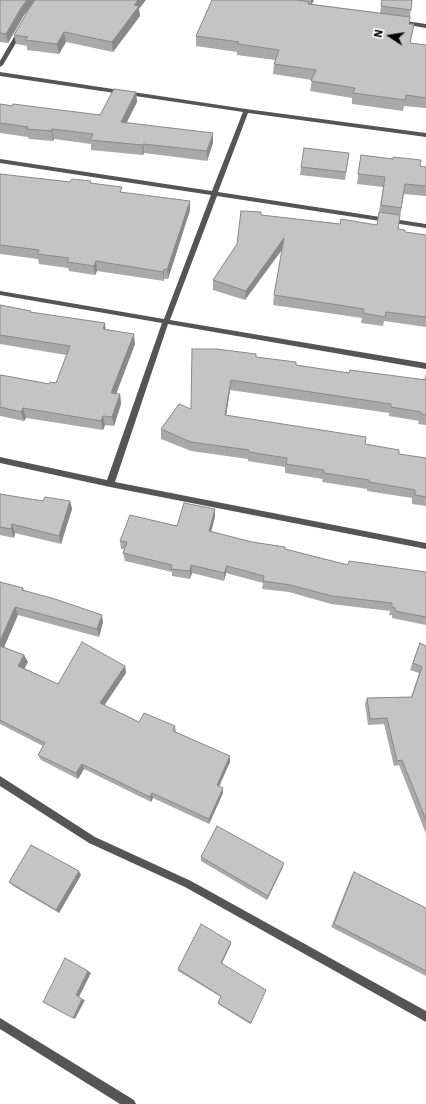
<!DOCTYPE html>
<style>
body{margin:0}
#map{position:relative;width:426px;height:1104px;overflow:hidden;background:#fff;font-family:"IBM Plex Sans",sans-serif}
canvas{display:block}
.north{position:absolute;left:370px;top:16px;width:40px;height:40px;-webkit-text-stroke:3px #fff;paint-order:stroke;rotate:282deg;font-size:11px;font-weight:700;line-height:16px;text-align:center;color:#000}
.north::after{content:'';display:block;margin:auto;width:14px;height:18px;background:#000;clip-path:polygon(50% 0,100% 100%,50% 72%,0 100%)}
</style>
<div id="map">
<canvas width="426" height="1104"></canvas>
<div class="north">N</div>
</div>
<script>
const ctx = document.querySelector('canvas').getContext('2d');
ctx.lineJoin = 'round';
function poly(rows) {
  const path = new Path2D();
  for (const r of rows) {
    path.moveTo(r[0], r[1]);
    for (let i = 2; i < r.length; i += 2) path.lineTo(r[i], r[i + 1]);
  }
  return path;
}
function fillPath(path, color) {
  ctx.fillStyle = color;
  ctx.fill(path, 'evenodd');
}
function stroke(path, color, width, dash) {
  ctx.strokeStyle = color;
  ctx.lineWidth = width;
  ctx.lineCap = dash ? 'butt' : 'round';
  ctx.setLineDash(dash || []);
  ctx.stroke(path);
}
fillPath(poly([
 [399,20,426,24,426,28,397,23,396,22,399,20],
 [18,30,23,31,3,65,0,67,0,61,18,30],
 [0,72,246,109,426,133,426,137,248,113,218,192,426,224,426,228,217,196,170,320,426,363,426,369,168,324,115,482,426,543,426,549,110,487,0,463,0,457,107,480,162,323,0,295,0,291,164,319,211,195,0,163,0,159,212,191,243,112,0,76,0,72],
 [0,776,95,837,191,881,426,1011,426,1022,185,887,89,843,0,786,0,776],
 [0,1018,134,1100,136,1104,120,1104,0,1029,0,1018]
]), '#555');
fillPath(poly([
 [0,0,23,17,8,43,0,42],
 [212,0,314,0,312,4,380,13,382,0,412,0,409,24,412,35,410,43,426,45,426,108,404,106,403,111,352,104,352,98,310,91,312,80,273,74,274,64,275,60,237,55,237,52,196,46,196,36],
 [139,9,140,16,113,52,66,42,59,54,27,50,27,46,16,44,14,35],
 [136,92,137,102,126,123,213,143,207,161,144,153,143,155,91,150,91,144,54,139,53,141,29,139,28,137,0,133,0,104,100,115],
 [349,153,345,180,300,175,301,167],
 [361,155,426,167,426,196,404,194,398,229,405,232,426,235,426,327,384,321,383,326,361,323,362,318,273,305,274,295,282,250,245,300,213,290,213,280,261,215,340,224,377,225,383,187,357,184],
 [0,174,70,182,91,181,91,183,122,192,190,210,168,279,164,279,164,281,97,271,95,275,69,271,68,268,39,264,38,259,0,254],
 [0,305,106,329,135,344,116,394,120,394,121,404,114,426,105,425,103,430,26,418,24,421,0,416,0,375,49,384,56,383,66,355,0,344],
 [256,357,296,365,349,373,424,380,426,373,426,425,418,424,419,421,389,416,389,413,230,390,226,415,365,444,399,454,426,458,426,506,412,504,412,498,367,491,367,489,322,482,323,479,285,473,285,467,248,461,248,459,191,451,161,439,161,429,191,409],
 [0,494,43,501,70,501,72,509,61,544,15,533,14,538,0,535],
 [215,509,215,517,211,532,252,542,285,549,348,565,349,561,426,572,426,625,392,618,392,615,389,615,390,611,331,604,289,592,262,589,263,583,226,573,224,581,192,573,190,579,172,576,172,572,125,561,123,553,125,549,121,549,120,541,177,526],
 [0,582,23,588,24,590,103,622,99,637,18,615,4,647,24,655,28,662,24,668,58,684,125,666,126,673,104,705,139,722,175,726,176,732,230,756,230,762,219,786,223,788,223,793,209,824,153,798,151,802,84,769,78,779,41,760,38,755,43,746,0,724],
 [420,643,426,646,426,834,399,765,394,766,384,724,368,725,365,704,367,698,411,697,419,673,410,670,417,650],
 [201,857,284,863,267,900,201,861],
 [354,872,426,908,426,976,331,927,351,877],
 [81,875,59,913,13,886,9,882],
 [231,942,231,944,222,963,251,1023,250,1024,218,1004,221,997,178,971,178,969]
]), '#a9a9a9');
fillPath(poly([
 [27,0,35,0,23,17,8,43,6,34,21,8],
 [138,0,146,0,139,9,140,16,113,52,112,42,134,5],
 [311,0,314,0,311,6],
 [64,32,66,42,59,54,57,44],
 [136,92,137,102,122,132,121,122],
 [52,129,54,139,53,141,52,131],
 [213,133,213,143,207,161,207,151],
 [143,144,144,153,143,155,142,145],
 [190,201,190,210,168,279,167,270],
 [284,238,283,248,245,300,246,291],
 [96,261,97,271,95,275,94,266],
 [164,269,164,281,163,272],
 [105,323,106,333,103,329],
 [134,334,135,344,113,402,111,393],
 [231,380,230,390,225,424,225,415],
 [120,394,121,404,114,426,112,417],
 [23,408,26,418,24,421,21,412],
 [103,416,105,425,103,430,101,421],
 [70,501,72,509,61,544,59,536],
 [215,509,215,517,209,539,209,531],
 [12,524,15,533,14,538,11,529],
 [191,565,192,573,190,579,190,571],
 [227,566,226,573,224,581,224,573],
 [15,607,18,615,2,652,0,648,0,641],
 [102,615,103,622,99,637,97,629],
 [24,655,28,662,22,673,18,666],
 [125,666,126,673,102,709,100,703],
 [230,756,230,762,217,791,217,785],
 [82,764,84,769,78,779,76,773],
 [223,788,223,793,209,824,209,819],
 [152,793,153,798,151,802,150,797],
 [284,863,283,867,267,900,268,896],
 [79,871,81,875,59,913,56,910],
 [231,942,231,944,221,965,221,963],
 [88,971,91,973,79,997,76,995],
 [82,999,85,1000,75,1019,73,1018]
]), '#898989');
const building = poly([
 [0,0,27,0,21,8,6,34,0,33,0,0],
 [35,0,138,0,134,5,139,6,112,42,64,32,57,44,25,40,28,37,14,35,29,9,35,0],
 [212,0,297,0,309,2,308,4,410,17,409,24,414,24,410,43,426,45,426,98,406,95,405,100,353,93,355,88,311,81,316,70,274,64,279,50,238,44,239,42,196,36,212,0],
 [382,0,412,0,411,10,381,6,382,0],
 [114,89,136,92,121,122,213,133,207,151,143,144,142,145,90,140,93,134,52,129,52,131,27,129,28,127,0,123,0,104,12,106,13,104,100,115,114,89],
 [304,148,349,153,346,172,301,167,304,148],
 [361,155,393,159,393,157,421,160,420,166,426,167,426,186,405,184,401,208,381,205,385,177,358,174,361,155],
 [0,174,70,182,72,179,91,181,90,183,122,187,120,192,190,201,167,270,164,269,163,272,96,261,94,266,67,262,69,258,37,254,39,250,0,245,0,174],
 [241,211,261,212,261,215,340,224,341,219,377,225,379,212,400,215,398,229,405,230,405,232,426,235,426,317,386,312,385,317,363,313,364,309,274,295,284,238,246,291,213,280,237,244,241,211],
 [0,305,31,311,30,312,105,323,103,329,134,334,111,393,120,394,112,417,103,416,101,421,23,408,21,412,0,407,0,375,12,377,49,384,50,382,56,383,70,346,0,335,0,305],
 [192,349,217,349,256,354,256,357,296,362,296,365,349,373,350,370,426,380,426,379,426,415,421,414,421,412,391,407,391,404,231,380,225,415,366,437,365,444,399,450,399,454,426,458,426,497,415,495,415,490,369,482,369,480,324,473,324,470,286,464,287,458,249,452,249,450,191,442,161,429,179,404,191,409,192,349],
 [0,494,43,501,45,497,70,501,59,536,12,524,11,529,0,527,0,494],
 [184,503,215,509,209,531,252,542,285,547,285,549,348,565,349,561,426,572,426,617,395,611,395,608,392,607,392,603,332,596,290,585,263,581,264,576,227,566,224,573,191,565,190,571,171,569,172,565,123,553,127,542,120,541,130,515,177,526,184,503],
 [0,582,23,588,22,590,55,599,102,615,97,629,15,607,0,641,0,582],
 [82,642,125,666,100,703,139,722,144,713,175,726,173,731,230,756,217,785,223,788,209,819,152,793,150,797,82,764,76,773,38,755,45,743,0,720,0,646,24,655,18,666,58,684,82,642],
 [420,643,426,646,426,820,402,760,397,761,387,718,370,719,367,698,412,697,422,667,413,663,420,643],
 [217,826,284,863,268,896,201,857,217,826],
 [31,845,79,871,56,910,9,882,31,845],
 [354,872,426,908,426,971,334,924,354,872],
 [201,924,231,942,221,963,266,990,251,1023,218,1003,221,996,178,969,201,924],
 [65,958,88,971,76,995,82,999,73,1018,43,1002,65,958]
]);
fillPath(building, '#c4c4c4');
stroke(building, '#898989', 1);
</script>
